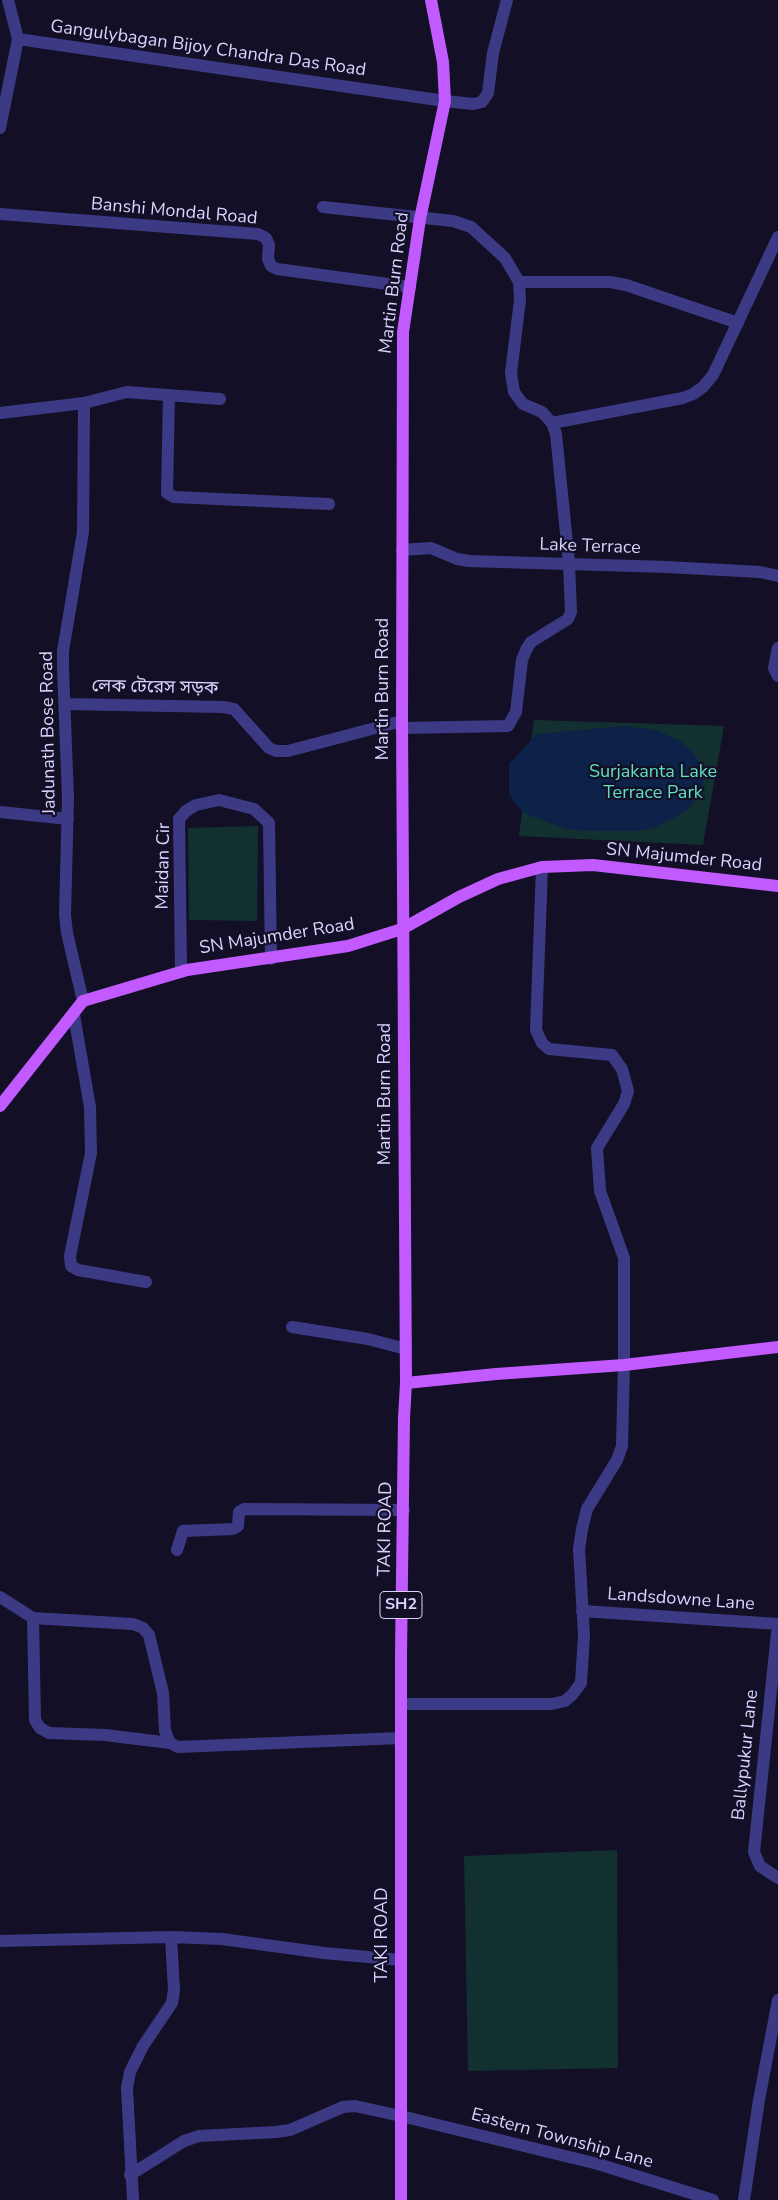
<!DOCTYPE html>
<meta charset="utf-8">
<style>
body{margin:0}
canvas{display:block;background:#130f26}
</style>
<canvas width="778" height="2200"></canvas>
<script>
const ctx = document.querySelector('canvas').getContext('2d');
ctx.lineJoin = 'round';
function fillPath(path, color) {
  ctx.fillStyle = color;
  ctx.fill(path, 'evenodd');
}
function poly(rows) {
  const path = new Path2D();
  for (const r of rows) {
    path.moveTo(r[0], r[1]);
    for (let i = 2; i < r.length; i += 2) path.lineTo(r[i], r[i + 1]);
  }
  return path;
}
function stroke(path, color, width, dash) {
  ctx.strokeStyle = color;
  ctx.lineWidth = width;
  ctx.lineCap = dash ? 'butt' : 'round';
  ctx.setLineDash(dash || []);
  ctx.stroke(path);
}
function label(font, color, halo, rows, align = 'center') {
  ctx.font = font + ' "Nunito Sans","Noto Sans Bengali",sans-serif';
  ctx.lineWidth = 4.5;
  ctx.setLineDash([]);
  ctx.textBaseline = 'middle';
  ctx.strokeStyle = halo;
  ctx.fillStyle = color;
  for (const [text, x, y, turn = 0] of rows) {
    ctx.save();
    ctx.translate(x, y);
    ctx.rotate((+turn || 0) * Math.PI / 180);
    ctx.textAlign = isNaN(turn) ? turn : align;
    if (halo) ctx.strokeText(text, 0, 0);
    ctx.fillText(text, 0, 0);
    ctx.restore();
  }
}
fillPath(poly([
 [534,720,724,726,703,845,519,836],
 [258,826,257,921,189,920,188,828],
 [617,1850,618,2068,468,2071,464,1856]
]), '#12302f');
fillPath(poly([
 [625,726,655,730,679,740,693,752,701,765,704,781,700,794,690,807,676,817,656,827,639,831,588,831,567,829,528,815,516,805,509,793,509,764,537,734]
]), '#0c2248');
stroke(poly([
 [8,0,18,39],
 [0,128,18,39,445,101,473,104,482,102,488,93,493,53,507,0],
 [323,207,453,221,471,227,505,258,519,282,520,300,511,373,514,392,523,404,542,412,552,423,556,434,569,563,571,612,568,619,531,642,526,650,522,660,516,712,508,726,402,728],
 [0,214,258,234,266,238,269,245,268,259,271,266,277,269,410,287],
 [519,282,610,282,626,285,738,323],
 [169,395,167,493,174,497,329,504],
 [0,413,84,403,127,392,220,399],
 [552,423,683,398,693,394,703,387,713,375,778,237],
 [402,550,431,548,457,559,469,561,667,567,760,572,778,576],
 [778,648,774,668,778,676],
 [65,704,223,707,234,709,269,748,276,751,288,751,402,721],
 [0,812,68,819],
 [181,972,179,819,186,811,196,805,219,800,254,809,269,823,271,959],
 [83,1001,67,933,65,915,68,798,63,669,63,651,83,532,84,403],
 [74,1015,90,1107,91,1153,70,1256,71,1266,78,1270,146,1282],
 [292,1327,368,1339,406,1349],
 [177,1550,183,1531,233,1529,238,1526,239,1512,244,1509,404,1510],
 [0,1597,33,1618,133,1624,143,1628,149,1635,163,1693,165,1731,170,1743,178,1747,401,1738],
 [582,1611,778,1624],
 [33,1618,35,1720,40,1728,49,1733,105,1735,170,1743],
 [778,1624,754,1852,760,1866,778,1878],
 [401,1704,552,1704,565,1701,572,1695,581,1683,584,1635,579,1549,582,1529,587,1509,617,1460,622,1446,624,1365,624,1258,600,1191,597,1148,624,1104,628,1091,622,1069,612,1055,549,1049,542,1043,536,1030,542,867],
 [0,1941,171,1937,222,1939,324,1953,401,1960],
 [130,2175,184,2141,199,2136,276,2132,290,2130,343,2107,355,2106,401,2116,598,2164,713,2200],
 [133,2200,127,2088,130,2072,143,2046,172,2003,174,1990,171,1937],
 [744,2200,759,2100,778,2000]
]), '#3d3a85', 12);
stroke(poly([
 [0,1106,83,1001,187,970,348,946,402,929,459,897,498,879,542,867,593,865,778,886],
 [406,1383,402,721,403,332,420,219,445,101,443,62,431,0],
 [401,2200,401,1656,404,1418,406,1383,496,1374,624,1365,778,1347]
]), '#c25bff', 12);
for (const [x, y, w] of [
 [401,1605,42]
]) {
  const box = new Path2D();
  box.roundRect(x - w / 2, y - 13.5, w, 27, 4);
  ctx.fillStyle = '#130f26';
  ctx.fill(box);
  stroke(box, '#d9d4ff', 1);
}
label('bold 16px', '#d9d4ff', null, [
 ["SH2",401,1605]
]);
label('18px', '#d9d4ff', '#130f26', [
 ["Gangulybagan Bijoy Chandra Das Road",208,49,8],
 ["Banshi Mondal Road",174,212,5],
 ["Martin Burn Road",395,283,-83],
 ["Lake Terrace",590,547,2],
 ["লেক টেরেস সড়ক",155,688,1],
 ["Martin Burn Road",384,689,-90],
 ["Jadunath Bose Road",49,733,-91],
 ["SN Majumder Road",684,858,6],
 ["Maidan Cir",164,866,-89],
 ["SN Majumder Road",277,937,-9],
 ["Martin Burn Road",386,1094,-90],
 ["TAKI ROAD",386,1529,-89],
 ["Landsdowne Lane",681,1600,4],
 ["Ballypukur Lane",746,1755,-84],
 ["TAKI ROAD",383,1935,-90],
 ["Eastern Township Lane",562,2139,15]
]);
label('18px', '#5fe0c0', '#130f26', [
 ["Surjakanta Lake",653,773],
 ["Terrace Park",653,794]
]);
</script>
